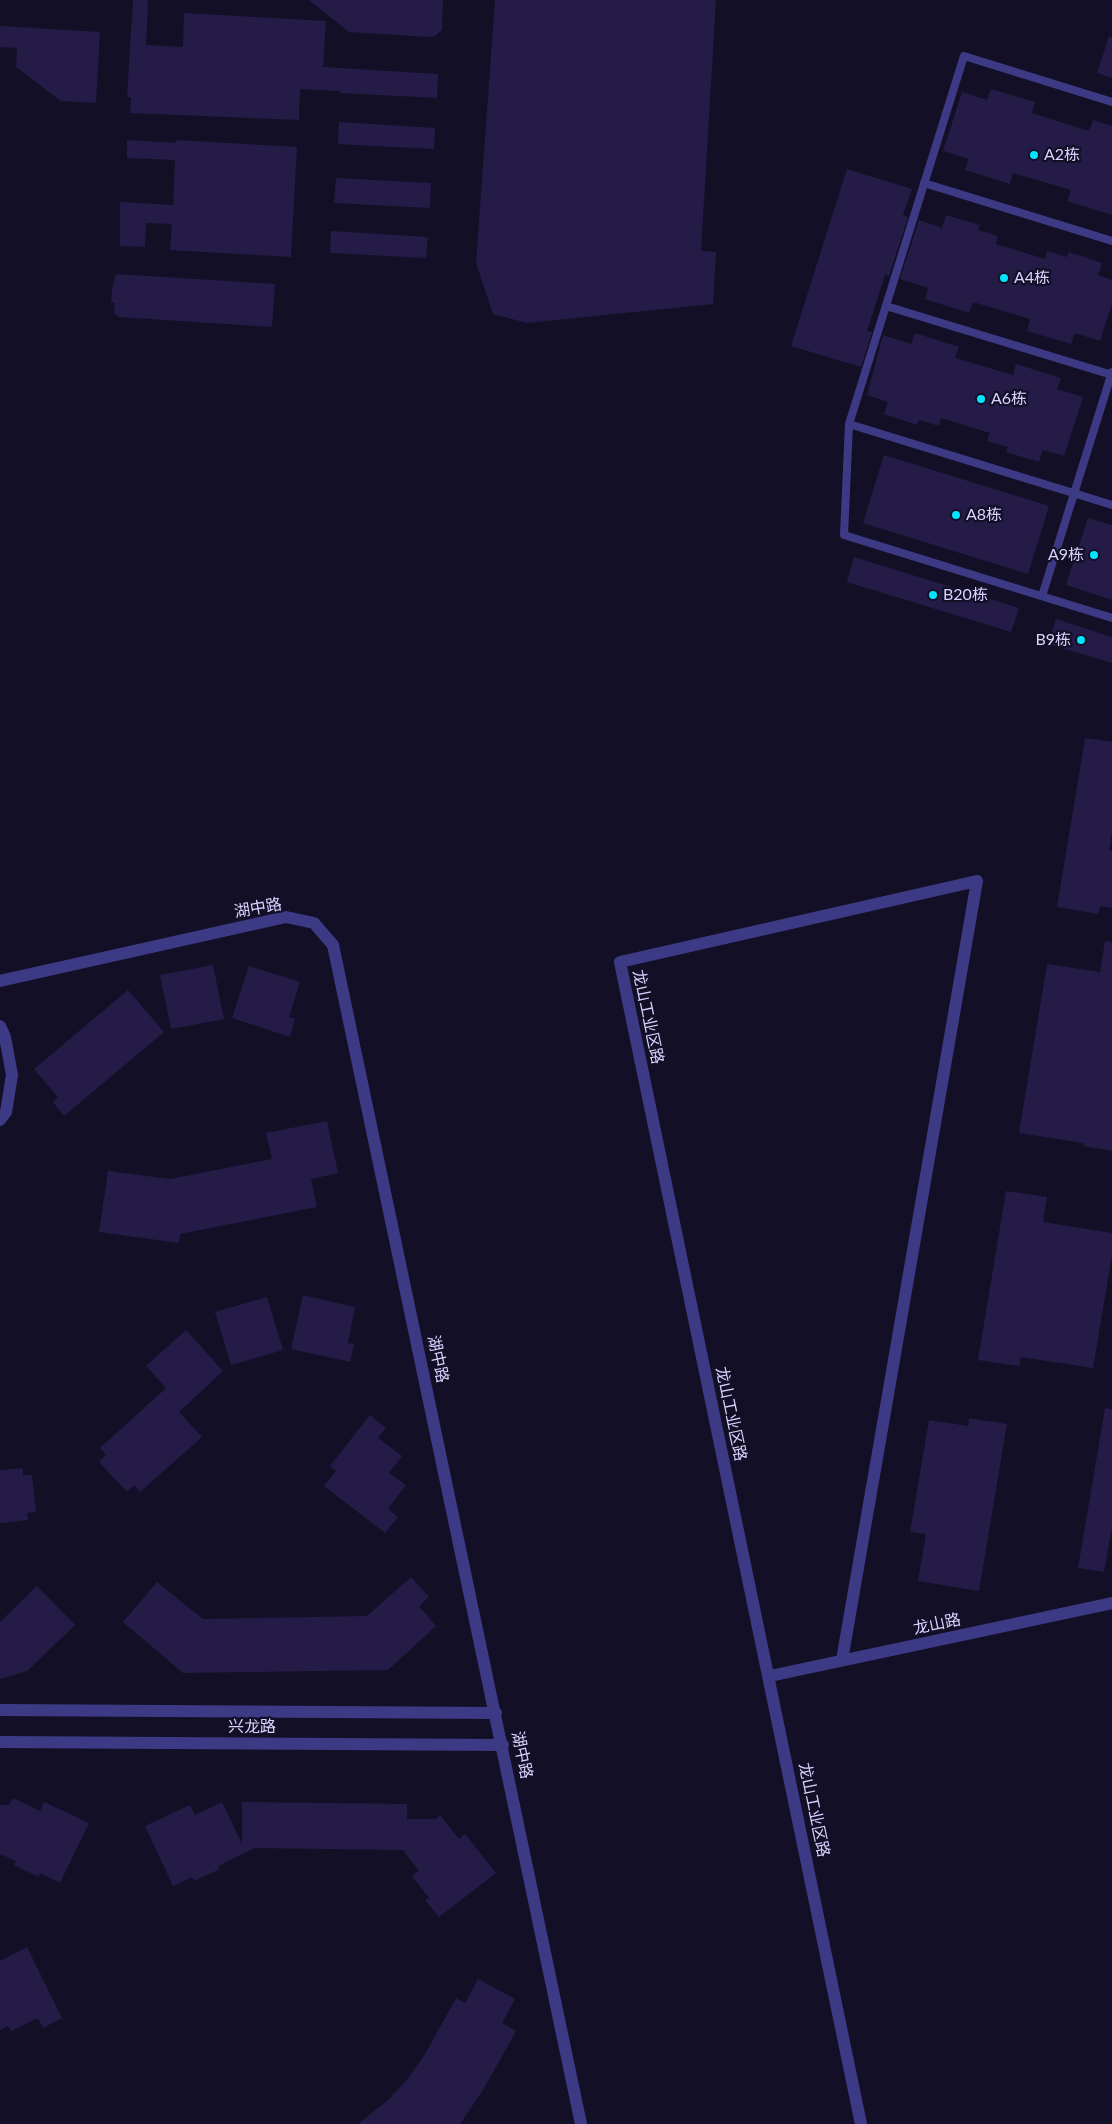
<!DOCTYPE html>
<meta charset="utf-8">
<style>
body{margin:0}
canvas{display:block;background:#130f26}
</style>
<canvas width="1112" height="2124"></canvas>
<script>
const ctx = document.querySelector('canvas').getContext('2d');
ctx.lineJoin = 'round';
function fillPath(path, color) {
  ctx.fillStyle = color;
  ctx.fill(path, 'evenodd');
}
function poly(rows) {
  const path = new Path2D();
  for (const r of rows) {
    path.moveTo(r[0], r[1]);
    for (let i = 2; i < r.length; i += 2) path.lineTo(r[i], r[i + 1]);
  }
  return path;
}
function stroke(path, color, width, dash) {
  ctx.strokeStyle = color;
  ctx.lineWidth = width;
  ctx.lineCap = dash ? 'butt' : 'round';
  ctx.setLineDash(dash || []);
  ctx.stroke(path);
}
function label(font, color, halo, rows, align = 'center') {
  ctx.font = font + ' Lato,"Noto Sans SC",sans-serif';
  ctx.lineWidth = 4.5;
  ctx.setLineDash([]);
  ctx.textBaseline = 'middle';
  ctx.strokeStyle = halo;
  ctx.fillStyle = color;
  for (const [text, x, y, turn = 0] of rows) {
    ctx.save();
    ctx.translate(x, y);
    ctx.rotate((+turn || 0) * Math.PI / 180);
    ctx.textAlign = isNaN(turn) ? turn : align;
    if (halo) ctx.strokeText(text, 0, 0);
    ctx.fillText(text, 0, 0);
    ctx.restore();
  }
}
fillPath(poly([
 [133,0,148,0,146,45,183,47,184,13,326,21,323,67,438,74,437,98,340,93,340,91,300,89,299,120,130,113,131,97,127,97],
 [309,0,443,0,442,30,435,36,430,37,349,32],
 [495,0,716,0,701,251,716,252,713,304,527,323,493,314,476,263],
 [0,26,100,32,96,103,61,101,16,67,17,48,0,47],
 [1109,36,1112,37,1112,78,1097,73],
 [991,89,1035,102,1032,113,1089,131,1093,120,1112,126,1112,215,1067,201,1071,190,1013,173,1010,184,965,170,969,159,943,151,962,92,987,100],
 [339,122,435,128,434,149,338,144],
 [127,140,176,143,177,140,297,147,291,257,170,250,172,224,146,223,145,247,120,246,120,202,173,205,175,160,127,158],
 [847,169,912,189,903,215,908,217,889,276,885,275,867,331,872,332,861,367,791,346],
 [336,178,431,183,430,208,334,203],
 [946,215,980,225,978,230,998,236,996,244,1045,259,1047,251,1067,257,1069,252,1102,263,1098,275,1112,280,1112,304,1100,341,1075,333,1071,344,1027,331,1030,319,973,302,969,313,925,299,928,288,900,279,919,220,942,228],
 [331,231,428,237,426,258,330,253],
 [116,274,275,284,272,327,119,317,114,313,115,303,111,302,113,284],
 [915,333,959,347,955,358,1013,375,1016,364,1061,378,1057,389,1083,397,1064,456,1043,450,1039,462,1006,452,1008,447,987,441,990,433,941,418,939,426,919,420,917,425,884,414,888,402,867,395,883,335,911,344],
 [884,455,1049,506,1028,574,863,523],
 [1088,518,1112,525,1112,600,1066,585],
 [854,557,1019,608,1011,632,847,582],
 [1056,619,1112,637,1112,663,1048,644],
 [1085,738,1112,742,1112,832,1109,851,1112,851,1112,908,1100,906,1098,914,1057,907],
 [1105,941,1112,942,1112,1151,1083,1146,1083,1143,1019,1133,1047,964,1100,972],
 [213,965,224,1019,171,1029,160,975],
 [249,966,300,982,289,1017,295,1019,290,1037,232,1018],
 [128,990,164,1032,64,1116,53,1102,58,1097,34,1069],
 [327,1121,338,1173,311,1179,317,1207,180,1234,179,1243,99,1232,108,1171,170,1179,272,1159,266,1133],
 [1006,1191,1047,1197,1043,1222,1112,1233,1112,1255,1093,1368,1021,1357,1019,1366,978,1360],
 [303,1295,355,1307,348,1343,354,1344,350,1362,291,1349],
 [267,1297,283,1350,231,1365,215,1312],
 [186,1330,223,1371,179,1412,202,1437,140,1492,134,1485,127,1492,99,1462,106,1455,100,1448,166,1388,146,1366],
 [1105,1408,1112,1409,1112,1527,1104,1572,1078,1568],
 [370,1415,386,1428,378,1438,402,1456,389,1473,406,1485,388,1509,398,1517,385,1533,324,1486,336,1471,330,1466],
 [969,1418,1007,1424,979,1591,918,1581,926,1534,910,1532,929,1420,968,1426],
 [23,1468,23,1475,32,1475,36,1512,27,1513,28,1520,0,1523,0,1470],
 [411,1577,429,1597,419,1606,436,1626,388,1670,183,1673,123,1622,157,1582,203,1619,367,1616],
 [37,1586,75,1625,27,1671,0,1679,0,1622],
 [13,1798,40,1811,44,1802,89,1823,60,1883,40,1873,39,1877,14,1865,16,1861,0,1854,0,1805,9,1805],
 [222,1802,242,1844,242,1802,407,1804,407,1819,436,1819,440,1815,459,1839,465,1834,496,1873,439,1917,425,1900,429,1898,412,1876,419,1871,403,1850,255,1848,218,1866,220,1869,194,1881,192,1877,173,1886,145,1826,190,1805,195,1815],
 [27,1947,62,2018,43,2028,38,2018,11,2031,8,2026,0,2030,0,1961],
 [478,1979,515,1999,502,2023,516,2031,483,2090,460,2124,358,2124,387,2101,407,2080,425,2054,456,1998,465,2003]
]), '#241b47');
stroke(poly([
 [1112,102,964,56,849,424,844,535,1112,618],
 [924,183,1112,241],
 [886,306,1112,375],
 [849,424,1112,505],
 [1042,596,1112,372]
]), '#3d3a85', 8);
stroke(poly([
 [0,981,286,917,314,923,333,945,581,2124],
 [0,1026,5,1037,12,1075,6,1112,0,1120],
 [842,1660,977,881,620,962,861,2124],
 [770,1676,1112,1603],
 [0,1710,496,1713],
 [0,1742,503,1745]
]), '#3d3a85', 12);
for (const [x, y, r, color] of [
 [1034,155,5,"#00e5ff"],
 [1004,278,5,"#00e5ff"],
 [981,399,5,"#00e5ff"],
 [956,515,5,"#00e5ff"],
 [1094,555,5,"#00e5ff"],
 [933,595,5,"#00e5ff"],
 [1081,640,5,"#00e5ff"]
]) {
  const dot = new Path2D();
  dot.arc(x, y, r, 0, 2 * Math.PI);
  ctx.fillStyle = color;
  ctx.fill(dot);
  stroke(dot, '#130f26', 2);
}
label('16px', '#d9d4ff', '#130f26', [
 ["A2栋",1044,155],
 ["A4栋",1014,278],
 ["A6栋",991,399],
 ["A8栋",966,515],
 ["A9栋",1084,555,"right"],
 ["B20栋",943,595],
 ["B9栋",1071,640,"right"]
], 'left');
label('16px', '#d9d4ff', '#130f26', [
 ["湖中路",258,908,-10],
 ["龙山工业区路",648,1017,78],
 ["湖中路",438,1359,78],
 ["龙山工业区路",731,1414,78],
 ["龙山路",937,1624,-12],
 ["兴龙路",252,1727],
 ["湖中路",522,1755,78],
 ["龙山工业区路",814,1810,78]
]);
</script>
